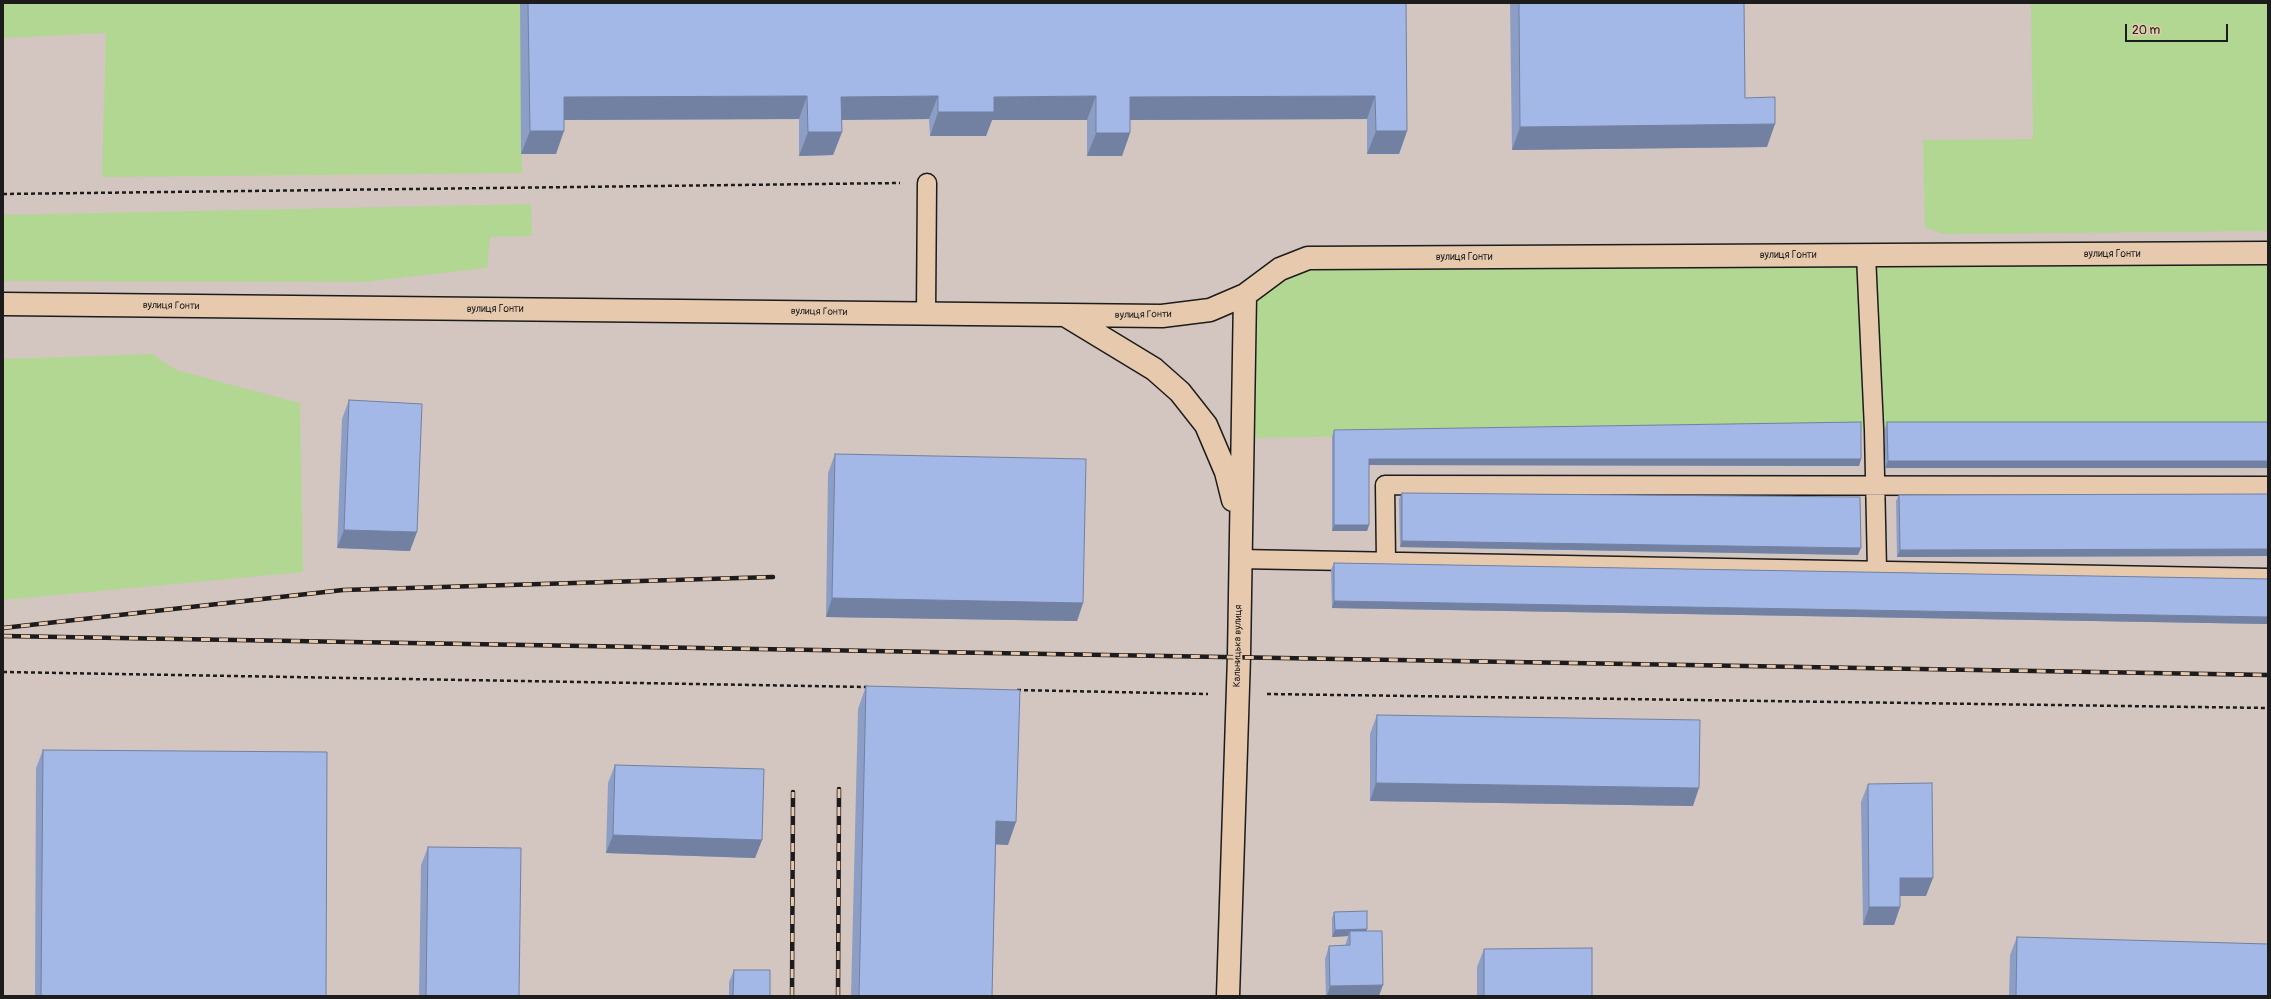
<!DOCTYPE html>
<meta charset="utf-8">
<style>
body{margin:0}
#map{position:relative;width:2271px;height:999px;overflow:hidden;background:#e7caae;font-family:Pangolin,sans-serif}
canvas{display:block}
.frame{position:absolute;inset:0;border:4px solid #1c1c1c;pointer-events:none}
.scale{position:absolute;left:2125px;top:24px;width:103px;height:18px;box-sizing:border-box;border:2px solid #1c1c1c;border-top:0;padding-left:5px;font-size:12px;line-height:14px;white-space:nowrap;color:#1c1c1c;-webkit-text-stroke:3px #e7caae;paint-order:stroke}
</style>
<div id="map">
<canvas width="2271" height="999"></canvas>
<div class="frame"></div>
<div class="scale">20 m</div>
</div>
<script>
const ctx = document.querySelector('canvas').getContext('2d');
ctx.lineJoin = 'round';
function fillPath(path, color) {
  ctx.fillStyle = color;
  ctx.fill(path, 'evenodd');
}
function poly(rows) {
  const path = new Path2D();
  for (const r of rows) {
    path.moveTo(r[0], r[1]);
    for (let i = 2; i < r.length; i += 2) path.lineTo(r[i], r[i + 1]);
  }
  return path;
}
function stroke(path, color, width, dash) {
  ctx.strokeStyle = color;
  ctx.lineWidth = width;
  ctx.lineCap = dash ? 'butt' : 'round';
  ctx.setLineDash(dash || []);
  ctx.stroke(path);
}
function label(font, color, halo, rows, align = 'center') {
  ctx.font = font + ' Pangolin,sans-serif';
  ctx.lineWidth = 4;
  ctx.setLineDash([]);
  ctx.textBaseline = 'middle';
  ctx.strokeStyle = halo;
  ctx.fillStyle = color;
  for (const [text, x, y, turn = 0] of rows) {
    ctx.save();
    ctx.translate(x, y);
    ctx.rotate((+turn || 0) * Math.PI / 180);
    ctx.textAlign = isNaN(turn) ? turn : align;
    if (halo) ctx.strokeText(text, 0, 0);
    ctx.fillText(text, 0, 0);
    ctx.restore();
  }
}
fillPath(poly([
 [3,3,2268,3,2268,996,3,996]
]), '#d3c5bf');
fillPath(poly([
 [3,3,520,3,522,173,102,177,106,33,3,38],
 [2031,3,2268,3,2268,231,1943,234,1925,227,1923,140,2033,139],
 [531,204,532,236,490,237,487,268,363,282,3,281,3,215],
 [2268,253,2268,428,1859,429,1242,438,1245,295,1280,269],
 [152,354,176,370,300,403,303,572,3,600,3,359]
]), '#b2d793');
const service = poly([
 [1866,255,1874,429,1877,570],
 [926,313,927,183],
 [1239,559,2268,578],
 [1386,561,1385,485,2268,486]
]);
const minor = poly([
 [3,304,1162,316,1210,310,1245,295,1280,269,1308,258,2268,253],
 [1065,315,1154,369,1180,392,1206,425,1226,472,1233,500],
 [1228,996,1239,656,1245,295]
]);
stroke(service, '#1c1c1c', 21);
stroke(minor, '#1c1c1c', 25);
stroke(poly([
 [3,194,900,183],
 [3,672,868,687],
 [1017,690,1208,694],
 [1267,694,2268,708]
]), '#1c1c1c', 2.5, [4, 3]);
stroke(service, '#e7caae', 18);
stroke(minor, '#e7caae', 22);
const rail = poly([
 [3,628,343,590,773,577],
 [3,636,2268,675],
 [792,996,793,792],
 [838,996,839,789]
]);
stroke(rail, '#1c1c1c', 4.5);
stroke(rail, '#e7caae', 3, [9]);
fillPath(poly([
 [520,3,1406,3,1407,131,1399,154,1367,154,1367,119,1130,120,1130,133,1122,156,1087,156,1087,120,992,120,986,136,930,136,929,119,841,120,842,132,833,155,799,156,799,119,564,120,556,154,521,154],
 [1510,3,1744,3,1745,98,1767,147,1512,150],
 [349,400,410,551,337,548,342,419],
 [1887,422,2268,422,1885,468,1885,429],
 [1334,430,1861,459,1859,466,1369,465,1369,525,1367,531,1332,531,1332,437],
 [835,454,1083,603,1077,621,826,617,828,473],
 [1402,493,1858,555,1400,547,1399,499],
 [2268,494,2268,556,1897,557,1896,501,1899,495],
 [1334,563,2268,579,2268,624,1332,608,1331,570],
 [866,686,1008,845,996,844,992,996,851,996,858,709],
 [1377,715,1693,806,1370,801,1370,734],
 [43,750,326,996,35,996,36,768],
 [615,765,762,840,755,858,606,853,608,783],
 [1868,784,1926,896,1900,896,1900,907,1894,925,1863,925,1861,802],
 [428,847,519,996,419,996,421,865],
 [1334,912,1366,931,1379,996,1326,996,1325,959,1329,946,1345,946,1348,936,1332,937,1332,918],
 [2017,937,2268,996,2009,996,2010,955],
 [1484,949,1592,996,1477,996,1477,967],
 [734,970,770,996,729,996,729,982]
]), '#8c9ec6');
fillPath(poly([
 [807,96,799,119,555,120,564,97],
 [938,96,929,119,833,120,841,97],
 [1096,96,1087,120,992,120,986,136,930,136,938,112,994,97],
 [1375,96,1367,119,1122,120,1130,97],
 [1775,124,1767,147,1512,150,1520,127],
 [530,131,564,131,556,154,521,154],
 [1376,131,1407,131,1399,154,1367,154],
 [808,132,842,132,833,155,799,156],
 [1096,133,1130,133,1122,156,1087,156],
 [1369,459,1861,459,1859,466,1366,465],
 [1888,461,2268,461,2268,468,1885,468],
 [1334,525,1369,525,1367,531,1332,531],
 [344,530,417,532,410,551,337,548],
 [1402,541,1861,548,1858,555,1400,547],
 [2268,549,2268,556,1897,557,1900,550],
 [832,598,1083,603,1077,621,826,617],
 [1334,601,2268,617,2268,624,1332,608],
 [1376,783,1699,788,1693,806,1370,801],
 [996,821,1016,822,1008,845,988,844],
 [613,835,762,840,755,858,606,853],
 [1900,878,1933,878,1926,896,1893,896],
 [1869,907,1900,907,1894,925,1863,925],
 [1367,929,1365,936,1350,931,1348,936,1332,937,1335,930],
 [1383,985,1379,996,1327,996,1330,986]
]), '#7281a1');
const building = poly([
 [528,3,1406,3,1407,131,1376,131,1375,96,1130,97,1130,133,1096,133,1096,96,994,97,994,112,938,112,938,96,841,97,842,132,808,132,807,96,564,97,564,131,530,131,528,3],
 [1519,3,1744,3,1745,98,1775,97,1775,124,1520,127,1519,3],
 [349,400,422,404,417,532,344,530,349,400],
 [1861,422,1861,459,1369,459,1369,525,1334,525,1334,430,1861,422],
 [1887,422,2268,422,2268,461,1888,461,1887,422],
 [835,454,1086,459,1083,603,832,598,835,454],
 [1402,493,1860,497,1861,548,1402,541,1402,493],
 [2268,494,2268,549,1900,550,1899,495,2268,494],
 [1334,563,2268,579,2268,617,1334,601,1334,563],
 [866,686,1020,690,1016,822,996,821,992,996,859,996,866,686],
 [1377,715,1700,720,1699,788,1376,783,1377,715],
 [43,750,327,752,326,996,41,996,43,750],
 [615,765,764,769,762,840,613,835,615,765],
 [1932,783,1933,878,1900,878,1900,907,1869,907,1868,784,1932,783],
 [428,847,521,848,519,996,426,996,428,847],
 [1367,911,1367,929,1335,930,1334,912,1367,911],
 [1350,931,1382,931,1383,985,1330,986,1329,946,1350,945,1350,931],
 [2017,937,2268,944,2268,996,2016,996,2017,937],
 [1592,948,1592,996,1484,996,1484,949,1592,948],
 [734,970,770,970,770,996,733,996,734,970]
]);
fillPath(building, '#a3b8e6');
stroke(building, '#7281a1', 1);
label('10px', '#1c1c1c', '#e7caae', [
 ["вулиця Гонти",2112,254],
 ["вулиця Гонти",1788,255],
 ["вулиця Гонти",1464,257],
 ["вулиця Гонти",171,306,1],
 ["вулиця Гонти",495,309],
 ["вулиця Гонти",819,312,1],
 ["вулиця Гонти",1143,315,-1],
 ["Кальницька вулиця",1238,646,-89]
]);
</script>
